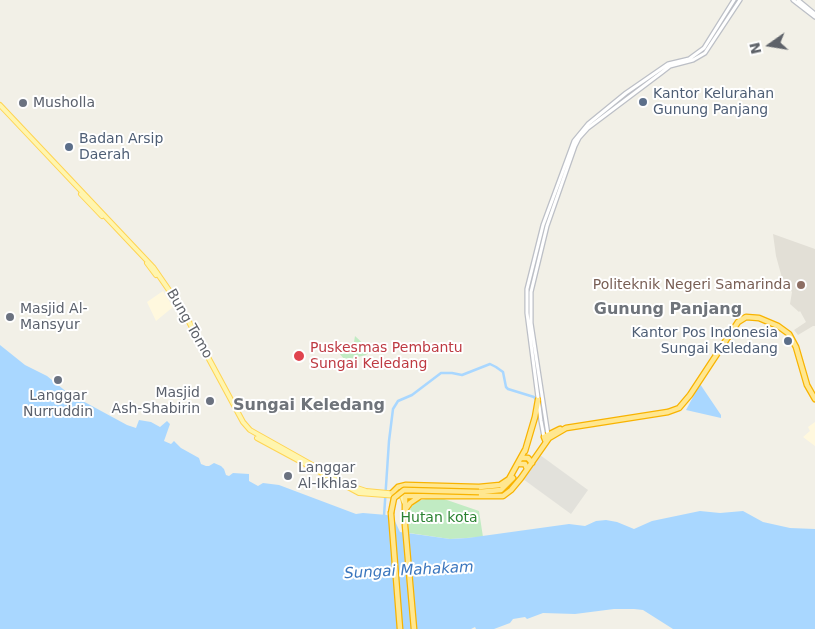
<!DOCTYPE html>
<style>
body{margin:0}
#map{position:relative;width:815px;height:629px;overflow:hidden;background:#f2f0e7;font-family:"DejaVu Sans",sans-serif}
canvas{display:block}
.north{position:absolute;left:745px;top:20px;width:50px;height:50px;-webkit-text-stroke:4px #fff;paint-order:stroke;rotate:257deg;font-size:14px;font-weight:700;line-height:20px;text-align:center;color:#5e6269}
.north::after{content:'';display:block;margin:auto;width:18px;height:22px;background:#5e6269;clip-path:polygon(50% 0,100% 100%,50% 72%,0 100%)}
</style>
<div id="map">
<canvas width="815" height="629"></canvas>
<div class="north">N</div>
</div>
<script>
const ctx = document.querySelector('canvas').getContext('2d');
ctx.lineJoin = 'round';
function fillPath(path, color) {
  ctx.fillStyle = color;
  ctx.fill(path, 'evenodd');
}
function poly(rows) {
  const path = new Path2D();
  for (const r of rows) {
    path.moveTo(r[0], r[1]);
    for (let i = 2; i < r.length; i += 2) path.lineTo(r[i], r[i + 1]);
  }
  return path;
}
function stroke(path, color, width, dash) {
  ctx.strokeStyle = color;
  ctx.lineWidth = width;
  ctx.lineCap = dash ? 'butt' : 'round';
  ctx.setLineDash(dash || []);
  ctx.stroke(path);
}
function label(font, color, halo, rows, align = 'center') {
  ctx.font = font + ' "DejaVu Sans",sans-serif';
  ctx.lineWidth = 4;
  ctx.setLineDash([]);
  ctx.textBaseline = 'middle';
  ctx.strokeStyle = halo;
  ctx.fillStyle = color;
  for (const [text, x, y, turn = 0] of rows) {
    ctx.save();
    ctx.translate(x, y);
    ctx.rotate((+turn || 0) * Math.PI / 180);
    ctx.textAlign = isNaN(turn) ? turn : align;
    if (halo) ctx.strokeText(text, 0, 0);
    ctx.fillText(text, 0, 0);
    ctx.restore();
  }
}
fillPath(poly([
 [163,291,173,307,156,321,147,302],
 [815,422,815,446,803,437,810,431,808,427]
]), '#fff8de');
fillPath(poly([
 [540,455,588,490,571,514,523,479]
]), '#e2e1db');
fillPath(poly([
 [773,234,815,249,815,326,813,326,798,335,794,330,806,322,800,311,799,312,790,304,792,292,782,278,776,256]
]), '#e2dfd6');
fillPath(poly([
 [355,336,371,351,366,355,345,360,339,353,347,350,347,344,354,342],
 [426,499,444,499,479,511,483,537,450,539,409,533,408,516,411,507,418,501]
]), '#c1ebc3');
fillPath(poly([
 [0,345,25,365,47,376,68,393,127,425,136,428,139,420,151,422,160,427,167,421,170,424,164,441,171,444,174,441,181,448,199,458,201,464,206,466,209,466,214,463,221,466,224,469,226,475,229,476,233,473,249,474,249,481,258,486,263,483,279,485,356,514,363,513,387,515,394,519,400,532,450,539,468,538,569,524,585,526,596,521,606,520,617,522,634,529,652,521,700,511,720,513,743,511,763,522,790,528,815,529,815,629,673,629,643,610,634,609,614,609,575,614,543,613,527,619,525,617,513,619,510,623,494,629,476,629,475,627,471,629,0,629],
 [700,384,721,415,721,418,686,410]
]), '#a9d7ff');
stroke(poly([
 [384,516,389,441,393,409,398,401,412,395,441,373,452,373,462,375,490,364,496,367,503,372,506,387,508,389,534,397,537,401]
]), '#a9d7ff', 2.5);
const secondary = poly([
 [793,0,815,17],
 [798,0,815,14],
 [548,435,531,323,531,292,547,226,575,146,579,138,588,128,661,73,670,66,693,60,705,53,740,0],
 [544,437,541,421,527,313,527,289,543,225,574,141,588,124,626,93,668,64,689,59,704,48,734,0]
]);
const primary = poly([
 [0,105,153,267,182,309,243,422,250,430,348,485,366,491,398,494,402,496,404,502],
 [81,194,102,216],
 [147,263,156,275],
 [257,438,359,493,398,496]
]);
const highway = poly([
 [546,442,544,437,560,429],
 [525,451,535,417,538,400],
 [522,458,528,458,532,463],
 [520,464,525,464,527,469],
 [479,492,501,490,513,478],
 [392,493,398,487,406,485,479,487,500,485,509,479,525,450],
 [405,510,410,503,419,497],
 [391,513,400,629],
 [414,629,405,525,405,496,503,496,511,490,521,478,549,438,566,428,668,412,679,408,690,395,738,322,746,317,759,318,778,326,789,334,796,347,807,385,815,399]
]);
stroke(secondary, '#bcbfc6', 5.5);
stroke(primary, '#ffd452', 6);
stroke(highway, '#f8b300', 7);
stroke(secondary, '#fff', 3);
stroke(primary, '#fff5ae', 4);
stroke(highway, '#ffe790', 4.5);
const highwayBridge = poly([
 [391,513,394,498,404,490,479,492]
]);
stroke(highwayBridge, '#f8b300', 7, []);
stroke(highwayBridge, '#ffe790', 4.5);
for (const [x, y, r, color] of [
 [643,102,5,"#5c6f8a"],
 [23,103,5,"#6b7280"],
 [69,147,5,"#5c6f8a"],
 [801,285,5,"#8d6e63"],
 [10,317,5,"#6b7280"],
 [788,341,5,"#5c6f8a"],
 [299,356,6,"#e0444e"],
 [58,380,5,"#6b7280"],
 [210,401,5,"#6b7280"],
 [288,476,5,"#6b7280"]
]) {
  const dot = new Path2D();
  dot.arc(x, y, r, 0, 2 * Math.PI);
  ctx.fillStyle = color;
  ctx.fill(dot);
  stroke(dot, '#fff', 2);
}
label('14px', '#4e5e75', '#fff', [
 ["Kantor Kelurahan",653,94],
 ["Gunung Panjang",653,110],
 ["Badan Arsip",79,139],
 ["Daerah",79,155],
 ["Kantor Pos Indonesia",778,333,"right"],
 ["Sungai Keledang",778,349,"right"]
], 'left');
label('14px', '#5b616d', '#fff', [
 ["Musholla",33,103],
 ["Masjid Al-",20,309],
 ["Mansyur",20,325],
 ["Masjid",200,393,"right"],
 ["Ash-Shabirin",200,409,"right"],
 ["Langgar",58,396,"center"],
 ["Nurruddin",58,412,"center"],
 ["Langgar",298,468],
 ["Al-Ikhlas",298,484]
], 'left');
label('14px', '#785e54', '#fff', [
 ["Politeknik Negeri Samarinda",791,285]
], 'right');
label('14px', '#5e6269', '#fff', [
 ["Bung Tomo",189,324,60]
]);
label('14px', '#be3a42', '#fff', [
 ["Puskesmas Pembantu",310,348],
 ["Sungai Keledang",310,364]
], 'left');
label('14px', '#2b8232', '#fff', [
 ["Hutan kota",439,518]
]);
label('italic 15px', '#3a76be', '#fff', [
 ["Sungai Mahakam",409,571,-3]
]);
label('bold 16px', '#6f747b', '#fff', [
 ["Gunung Panjang",668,310],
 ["Sungai Keledang",309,406]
]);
</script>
